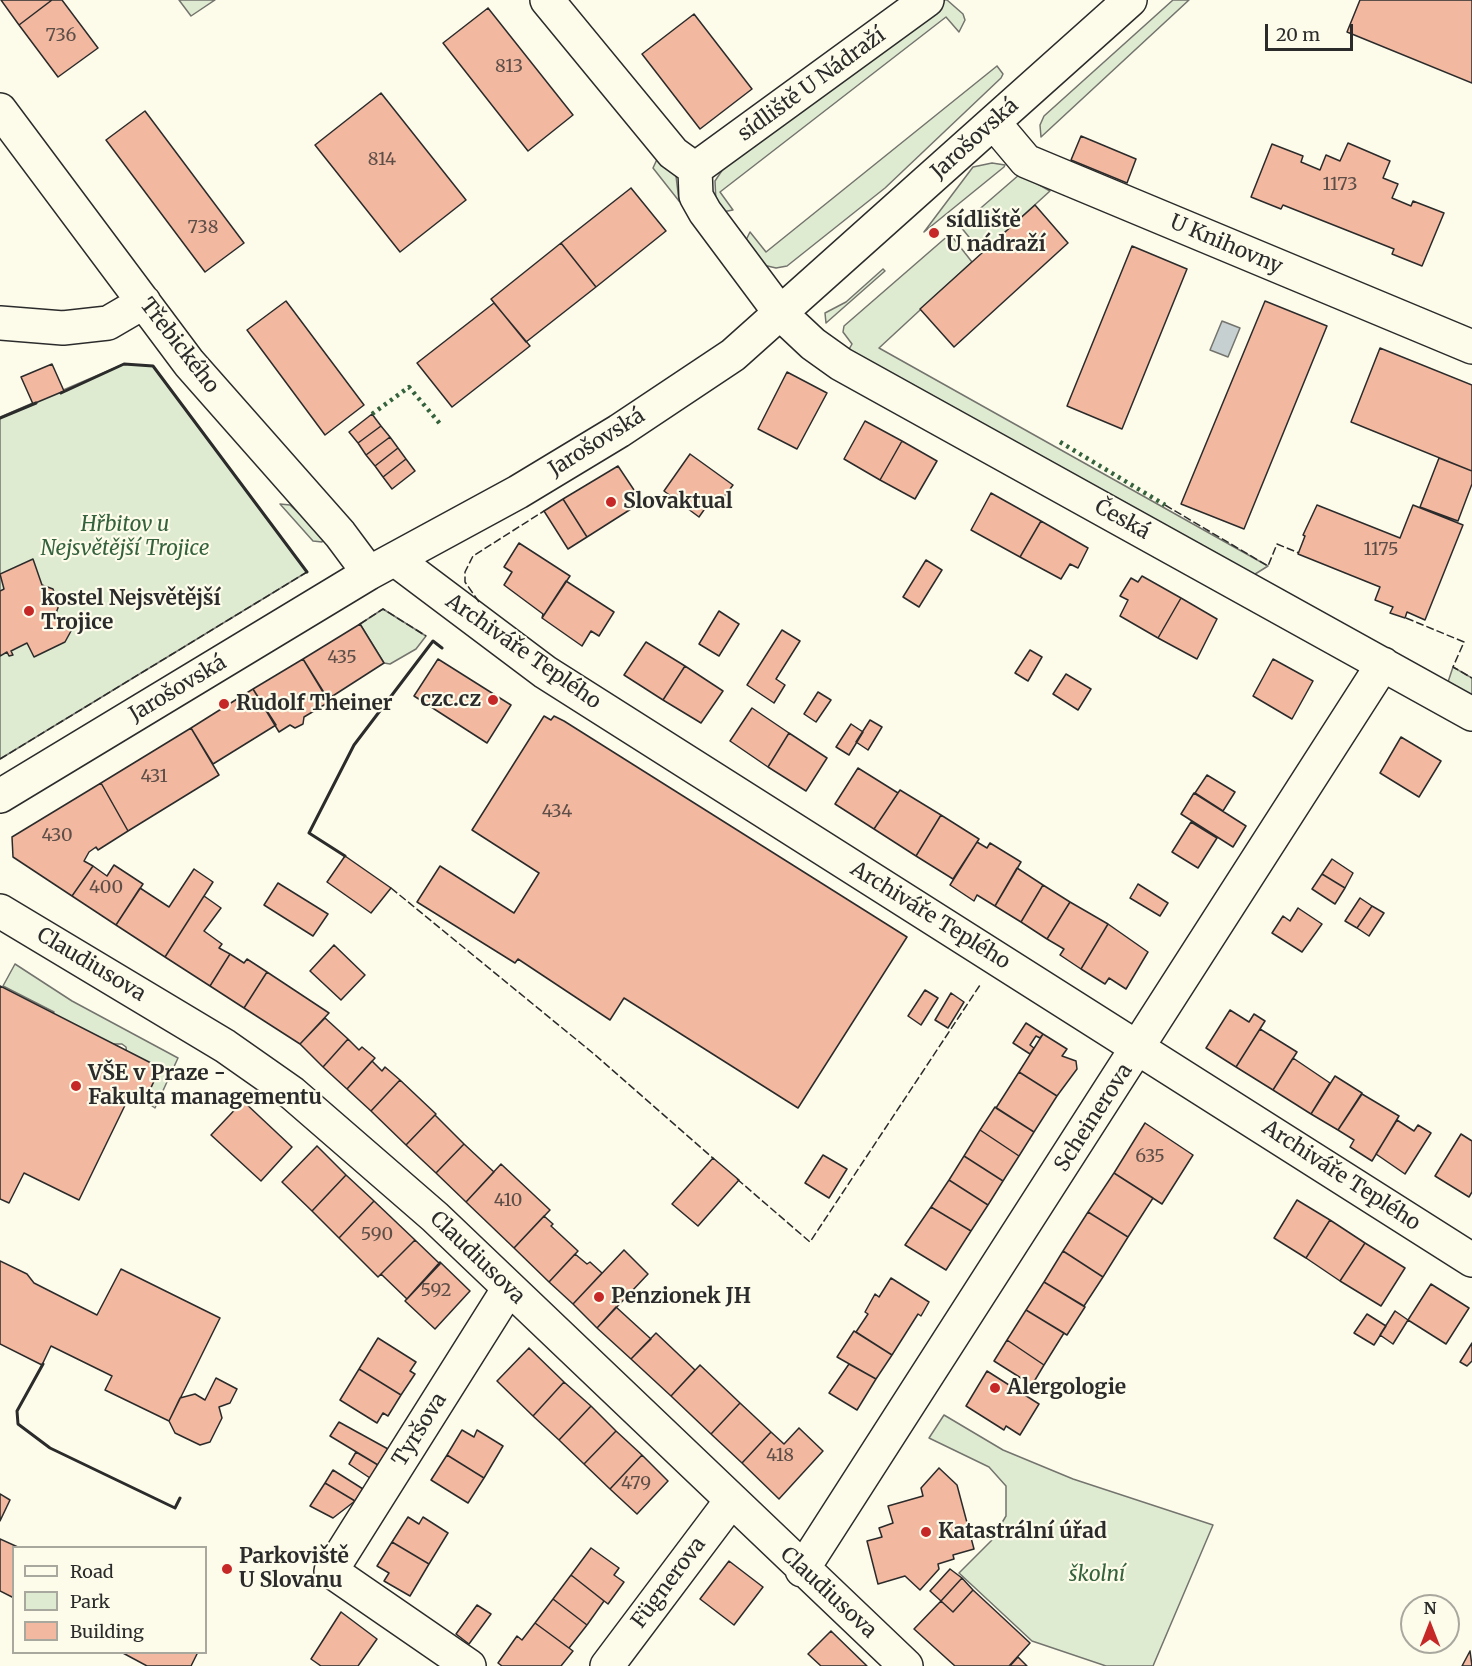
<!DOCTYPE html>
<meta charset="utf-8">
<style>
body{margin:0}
#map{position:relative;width:1472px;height:1666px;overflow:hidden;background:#fdfbea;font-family:Merriweather,serif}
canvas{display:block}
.legend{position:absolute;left:12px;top:1546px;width:195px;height:108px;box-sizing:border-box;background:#fdfbea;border:2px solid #a9a89e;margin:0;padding:8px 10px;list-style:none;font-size:18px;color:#2b2b2b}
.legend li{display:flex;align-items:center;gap:12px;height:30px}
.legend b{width:30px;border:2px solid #a9a89e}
.north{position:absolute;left:1400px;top:1594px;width:60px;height:60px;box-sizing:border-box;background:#fdfbea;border:2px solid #a9a89e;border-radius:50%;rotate:0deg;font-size:16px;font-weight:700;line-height:24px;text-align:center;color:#2b2b2b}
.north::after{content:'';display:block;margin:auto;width:21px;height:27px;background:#c62828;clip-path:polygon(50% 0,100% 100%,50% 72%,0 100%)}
.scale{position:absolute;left:1265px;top:24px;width:88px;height:27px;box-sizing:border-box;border:3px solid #2b2b2b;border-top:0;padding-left:8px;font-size:18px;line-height:21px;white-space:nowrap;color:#2b2b2b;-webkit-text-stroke:4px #fdfbea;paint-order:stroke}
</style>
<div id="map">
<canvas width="1472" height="1666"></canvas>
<ul class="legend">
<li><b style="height:8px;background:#fdfbea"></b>Road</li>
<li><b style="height:16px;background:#deebd1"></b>Park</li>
<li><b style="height:16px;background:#f2b8a0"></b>Building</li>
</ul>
<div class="north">N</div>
<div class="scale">20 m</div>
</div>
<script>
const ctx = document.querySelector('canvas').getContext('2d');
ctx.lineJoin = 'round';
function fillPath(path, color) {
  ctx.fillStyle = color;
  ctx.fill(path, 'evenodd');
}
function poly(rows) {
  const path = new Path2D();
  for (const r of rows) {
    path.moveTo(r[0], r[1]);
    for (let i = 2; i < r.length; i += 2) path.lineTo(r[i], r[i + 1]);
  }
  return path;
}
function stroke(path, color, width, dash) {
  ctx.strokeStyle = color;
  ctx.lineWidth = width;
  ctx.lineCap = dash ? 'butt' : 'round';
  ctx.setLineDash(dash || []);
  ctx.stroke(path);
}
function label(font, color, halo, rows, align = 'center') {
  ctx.font = font + ' Merriweather,serif';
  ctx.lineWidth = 4.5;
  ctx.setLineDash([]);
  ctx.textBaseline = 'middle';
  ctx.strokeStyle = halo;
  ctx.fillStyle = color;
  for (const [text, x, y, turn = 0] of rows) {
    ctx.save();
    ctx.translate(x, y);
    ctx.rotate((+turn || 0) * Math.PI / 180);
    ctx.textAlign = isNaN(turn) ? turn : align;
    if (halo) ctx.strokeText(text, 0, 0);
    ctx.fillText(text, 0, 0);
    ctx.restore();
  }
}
const green = poly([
 [179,0,215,0,191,16,179,0],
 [936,0,947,0,963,14,965,20,959,32,946,17,720,192,733,210,722,212,716,202,715,181,725,166,936,0],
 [1173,0,1189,0,1041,137,1040,125,1044,116,1173,0],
 [997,66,1003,74,1001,78,885,188,787,266,776,268,759,264,746,240,750,232,766,252,997,66],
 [659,155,676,176,679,201,653,168,659,155],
 [992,163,1005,165,1004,167,924,232,973,167,992,163],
 [1020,174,1050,191,982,253,960,226,1020,174],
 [950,234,972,262,879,348,1268,566,1252,576,848,351,852,344,843,332,844,326,950,234],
 [883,269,885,271,826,323,825,313,846,302,883,269],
 [124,364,153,366,307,572,0,759,0,417,124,364],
 [280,504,290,505,324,537,322,542,313,541,280,504],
 [383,609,426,636,416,649,390,664,384,663,360,624,383,609],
 [1453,667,1472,678,1472,699,1447,685,1453,667],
 [15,964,72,1001,178,1058,155,1108,145,1101,158,1072,127,1057,126,1047,122,1044,112,1044,51,1018,54,1012,3,986,15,964],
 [944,1415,1003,1450,1073,1479,1213,1525,1153,1666,1106,1666,1032,1641,959,1573,991,1541,1006,1516,1006,1486,989,1467,929,1438,944,1415]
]);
fillPath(green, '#deebd1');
stroke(green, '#74746e', 1.5);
const water = poly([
 [1222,321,1240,328,1228,357,1210,350,1222,321]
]);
fillPath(water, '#c7d0d0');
stroke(water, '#74746e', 1.5);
const building = poly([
 [1,0,52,0,19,25,1,0],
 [52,0,62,0,98,48,58,77,19,25,52,0],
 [1360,0,1472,0,1472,83,1347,32,1360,0],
 [488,8,573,115,528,151,443,43,488,8],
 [694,14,752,89,700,129,642,54,694,14],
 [381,93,466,200,400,252,315,145,381,93],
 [145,111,244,243,205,272,106,140,145,111],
 [1081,136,1136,159,1127,183,1071,160,1081,136],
 [1348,143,1390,161,1383,178,1398,184,1392,198,1411,206,1413,201,1444,213,1422,266,1392,254,1394,249,1283,205,1281,209,1251,197,1272,144,1303,156,1301,162,1320,170,1326,155,1340,161,1348,143],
 [631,188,666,231,596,287,561,243,631,188],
 [1035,205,1068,243,954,347,920,309,1035,205],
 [561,243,596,287,526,342,491,299,561,243],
 [1132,246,1187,269,1122,429,1067,406,1132,246],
 [286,301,364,405,325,435,247,330,286,301],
 [1265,301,1327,326,1244,529,1181,504,1265,301],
 [494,303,530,346,452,407,417,363,494,303],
 [1380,348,1472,385,1472,471,1351,422,1380,348],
 [52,364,64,391,33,404,21,377,52,364],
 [787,372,827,393,797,449,758,429,787,372],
 [372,414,381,426,358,443,349,432,372,414],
 [865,421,902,441,880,480,844,459,865,421],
 [381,426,390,437,366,455,358,443,381,426],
 [390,437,398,448,375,466,366,455,390,437],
 [902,441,937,461,915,499,880,480,902,441],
 [398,448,406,459,383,477,375,466,398,448],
 [690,454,733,485,718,505,711,500,699,517,664,491,690,454],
 [1439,458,1472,471,1472,484,1458,521,1420,507,1439,458],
 [406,459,415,471,392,489,383,477,406,459],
 [618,466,642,502,587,537,563,499,618,466],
 [991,493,1041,521,1020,557,971,530,991,493],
 [563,499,587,537,568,549,544,511,563,499],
 [1317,505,1400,538,1413,505,1463,525,1425,620,1407,612,1405,618,1390,613,1393,607,1375,600,1380,587,1298,554,1305,536,1303,535,1317,505],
 [1041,521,1088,548,1078,568,1070,564,1061,579,1020,557,1041,521],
 [519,543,570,576,542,618,543,614,504,585,512,572,504,567,519,543],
 [33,559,42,585,53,589,59,605,55,616,66,619,71,631,65,642,34,657,27,643,11,651,13,655,9,656,7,652,0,656,0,591,4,589,0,574,33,559],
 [926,560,942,570,919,607,903,597,926,560],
 [1142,576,1181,598,1158,638,1120,616,1128,600,1120,596,1131,578,1138,582,1142,576],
 [566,581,614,612,599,636,591,631,582,646,542,618,566,581],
 [1181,598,1217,619,1197,659,1158,638,1181,598],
 [719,611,739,624,719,656,699,644,719,611],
 [360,624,384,663,328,699,303,659,360,624],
 [782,630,800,641,776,679,785,685,774,703,747,685,782,630],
 [646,642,685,666,663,700,624,675,646,642],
 [1030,650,1042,657,1028,681,1015,673,1030,650],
 [303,659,329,702,304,717,303,724,295,728,290,725,279,732,253,689,303,659],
 [438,659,511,705,487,743,414,696,438,659],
 [1273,659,1313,681,1292,719,1253,696,1273,659],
 [685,666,723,691,701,723,663,700,685,666],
 [1066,674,1091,689,1078,710,1053,694,1066,674],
 [253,689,276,725,213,764,191,728,253,689],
 [818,692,831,700,816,722,804,714,818,692],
 [752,708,789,733,768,767,730,741,752,708],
 [544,716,551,720,554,716,564,721,907,937,798,1108,624,998,610,1020,518,959,515,963,417,902,440,866,514,913,539,873,472,830,544,716],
 [870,720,882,727,868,750,856,742,870,720],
 [851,724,863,732,849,755,836,747,851,724],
 [191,728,219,775,128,831,101,783,191,728],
 [789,733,827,758,806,791,768,767,789,733],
 [1401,737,1441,761,1419,797,1380,773,1401,737],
 [858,768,898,793,874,829,835,804,858,768],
 [1207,775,1235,792,1223,811,1195,793,1207,775],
 [101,783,128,831,98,850,96,847,89,852,84,861,93,866,72,896,13,857,12,837,101,783],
 [900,790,941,815,916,856,874,829,900,790],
 [1194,793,1246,826,1233,847,1181,814,1194,793],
 [941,815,979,839,953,879,916,856,941,815],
 [1191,822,1217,838,1198,868,1172,852,1191,822],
 [977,842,987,848,990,843,1021,862,995,906,977,895,974,901,950,885,977,842],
 [345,856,391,888,371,913,327,882,345,856],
 [1332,859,1353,873,1345,888,1322,874,1332,859],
 [114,865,143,884,116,925,72,896,93,866,107,876,114,865],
 [1017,868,1043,885,1021,922,995,906,1017,868],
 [194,869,213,882,165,957,116,925,140,888,169,907,194,869],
 [1322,874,1345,888,1335,904,1312,889,1322,874],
 [278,883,328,914,313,936,264,905,278,883],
 [1138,884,1168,903,1160,916,1130,898,1138,884],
 [1043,885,1070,902,1047,939,1021,922,1043,885],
 [204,896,221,908,204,931,222,944,219,948,230,954,210,986,165,957,204,896],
 [1360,898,1372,906,1357,928,1345,921,1360,898],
 [1070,902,1108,924,1081,969,1060,955,1064,949,1047,939,1070,902],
 [1372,906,1384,913,1369,936,1357,928,1372,906],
 [1298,908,1322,924,1302,952,1272,933,1283,916,1290,921,1298,908],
 [1108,924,1148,952,1126,989,1109,978,1105,984,1081,969,1108,924],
 [334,945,365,975,341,1000,310,971,334,945],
 [230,954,244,963,247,959,267,972,244,1008,210,986,230,954],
 [267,972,329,1013,300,1044,244,1008,267,972],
 [0,986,151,1063,156,1077,144,1102,130,1095,79,1200,24,1173,9,1203,0,1199,0,986],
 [925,990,938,998,921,1025,908,1016,925,990],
 [951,993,964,1002,948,1028,935,1020,951,993],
 [1230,1010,1249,1022,1254,1014,1265,1021,1236,1067,1206,1048,1230,1010],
 [325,1018,348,1039,323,1067,300,1044,325,1018],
 [1026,1023,1043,1034,1040,1038,1036,1036,1030,1045,1034,1048,1030,1054,1013,1043,1026,1023],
 [1260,1029,1297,1052,1273,1090,1236,1067,1260,1029],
 [1043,1034,1067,1049,1062,1056,1076,1061,1077,1069,1057,1096,1019,1072,1043,1034],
 [348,1039,359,1050,362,1047,375,1058,347,1089,323,1067,348,1039],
 [1293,1058,1330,1083,1311,1114,1273,1090,1293,1058],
 [372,1061,382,1071,385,1067,400,1080,371,1111,347,1089,372,1061],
 [1019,1072,1057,1096,1034,1132,996,1108,1019,1072],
 [1335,1076,1362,1093,1338,1130,1311,1114,1335,1076],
 [400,1080,436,1114,406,1145,371,1111,400,1080],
 [1362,1094,1399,1116,1372,1161,1350,1147,1354,1140,1338,1130,1362,1094],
 [243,1101,292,1147,261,1181,211,1135,243,1101],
 [995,1107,1034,1132,1019,1156,980,1130,995,1107],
 [435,1115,464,1144,436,1173,406,1145,435,1115],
 [1397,1120,1414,1131,1418,1125,1431,1133,1405,1174,1376,1154,1397,1120],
 [1145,1123,1193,1155,1162,1204,1114,1173,1145,1123],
 [980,1130,1019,1156,1003,1181,964,1156,980,1130],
 [1461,1134,1472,1141,1472,1192,1469,1197,1435,1176,1461,1134],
 [464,1144,494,1172,466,1202,436,1173,464,1144],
 [317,1146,346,1175,312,1211,282,1182,317,1146],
 [823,1155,847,1169,829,1198,805,1183,823,1155],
 [964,1156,1003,1181,988,1205,949,1180,964,1156],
 [713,1158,739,1180,698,1226,672,1204,713,1158],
 [501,1164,550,1210,514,1248,466,1202,501,1164],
 [1114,1173,1153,1198,1128,1237,1088,1212,1114,1173],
 [346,1175,374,1201,339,1238,312,1211,346,1175],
 [949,1180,988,1205,971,1231,931,1207,949,1180],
 [1297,1200,1330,1220,1306,1258,1274,1238,1297,1200],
 [374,1201,415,1240,378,1277,339,1238,374,1201],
 [931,1207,971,1231,946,1270,905,1245,931,1207],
 [1088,1212,1128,1237,1103,1277,1063,1251,1088,1212],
 [544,1216,553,1224,551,1226,578,1251,549,1282,514,1248,544,1216],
 [1330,1220,1365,1243,1340,1281,1306,1258,1330,1220],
 [415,1240,440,1264,407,1299,381,1274,415,1240],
 [1365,1243,1405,1268,1381,1306,1340,1281,1365,1243],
 [624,1250,648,1274,597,1328,573,1304,624,1250],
 [1063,1251,1103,1277,1084,1306,1044,1282,1063,1251],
 [575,1254,587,1264,590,1262,602,1273,573,1304,549,1282,575,1254],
 [0,1261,27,1274,34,1283,97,1315,121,1269,220,1318,169,1421,105,1390,112,1376,51,1346,42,1365,0,1344,0,1261],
 [440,1262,470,1291,435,1329,405,1301,440,1262],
 [891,1278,929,1302,921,1316,918,1314,892,1355,856,1332,868,1314,865,1312,875,1294,879,1297,891,1278],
 [1044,1282,1085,1307,1067,1335,1026,1310,1044,1282],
 [1431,1284,1469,1308,1446,1344,1408,1320,1431,1284],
 [616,1307,651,1339,631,1359,597,1328,616,1307],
 [1026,1310,1064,1333,1044,1365,1007,1340,1026,1310],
 [1395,1311,1408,1320,1393,1344,1380,1335,1395,1311],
 [1367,1314,1386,1326,1374,1345,1354,1333,1367,1314],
 [854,1331,892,1355,876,1379,837,1357,854,1331],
 [656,1333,695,1370,671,1396,631,1359,656,1333],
 [378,1338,416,1362,410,1371,415,1374,401,1395,359,1369,378,1338],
 [1007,1340,1044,1365,1032,1385,994,1361,1007,1340],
 [1472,1343,1472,1361,1467,1366,1460,1362,1472,1343],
 [529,1348,564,1382,533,1416,497,1381,529,1348],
 [849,1364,876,1379,857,1410,829,1393,849,1364],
 [700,1365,740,1403,711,1434,671,1396,700,1365],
 [359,1369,401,1395,388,1416,383,1413,377,1423,340,1400,359,1369],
 [987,1371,1039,1404,1020,1435,1006,1426,1004,1430,966,1406,987,1371],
 [216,1378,237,1389,230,1403,219,1407,222,1418,210,1442,200,1445,175,1433,169,1421,180,1398,195,1394,205,1400,216,1378],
 [564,1382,591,1406,559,1440,533,1416,564,1382],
 [740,1403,771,1432,742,1463,711,1434,740,1403],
 [591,1406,616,1431,584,1464,559,1440,591,1406],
 [339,1422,388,1449,378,1465,330,1436,339,1422],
 [799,1428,823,1451,779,1499,742,1463,771,1432,784,1444,799,1428],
 [462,1430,474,1437,477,1430,503,1446,484,1478,447,1455,462,1430],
 [616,1431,642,1455,610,1489,584,1464,616,1431],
 [356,1452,378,1465,370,1478,349,1464,356,1452],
 [447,1455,484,1478,468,1503,431,1480,447,1455],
 [642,1455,668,1481,637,1514,610,1489,642,1455],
 [939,1468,957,1485,974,1549,953,1555,954,1559,938,1564,939,1569,920,1590,905,1576,878,1584,867,1541,882,1537,879,1528,893,1523,888,1506,923,1496,921,1488,939,1468],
 [333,1470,363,1489,355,1501,325,1483,333,1470],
 [325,1483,355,1501,333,1518,310,1506,325,1483],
 [0,1494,10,1500,0,1521,0,1494],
 [408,1517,419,1524,423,1517,448,1533,429,1564,392,1542,408,1517],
 [0,1539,20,1548,14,1548,14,1598,0,1591,0,1539],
 [392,1542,429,1564,410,1596,384,1581,389,1573,377,1566,392,1542],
 [591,1548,619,1568,614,1575,624,1582,608,1604,571,1575,591,1548],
 [729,1561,763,1587,734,1625,700,1599,729,1561],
 [950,1569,962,1578,941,1601,930,1591,950,1569],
 [571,1575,604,1601,587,1625,553,1599,571,1575],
 [962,1578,973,1590,953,1612,941,1601,962,1578],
 [973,1590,1030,1643,1009,1666,955,1666,914,1629,941,1601,953,1612,973,1590],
 [553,1599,587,1625,569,1648,535,1623,553,1599],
 [477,1605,491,1614,469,1644,456,1634,477,1605],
 [341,1612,377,1639,358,1666,321,1666,311,1659,341,1612],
 [535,1623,573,1651,561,1666,502,1666,498,1663,517,1636,522,1640,535,1623],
 [831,1631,867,1666,821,1666,808,1654,831,1631],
 [1470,1651,1472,1666,1462,1666,1470,1651],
 [121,1652,198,1652,191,1666,147,1666,121,1652],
 [1018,1657,1027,1666,1010,1666,1018,1657]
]);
fillPath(building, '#f2b8a0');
stroke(building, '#2b2b2b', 1.5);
const minor = poly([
 [547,0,673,153,695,169],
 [0,110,189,363,340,534,369,573],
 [994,123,1026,161,1472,347],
 [695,169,696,196,705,212,781,314,813,344,841,364,1472,714],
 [695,169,927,0],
 [0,323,63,328,108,323,144,302],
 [396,560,545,672,1472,1260],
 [0,796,369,573,518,492,619,431,733,355,1130,0],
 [0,911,225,1046,292,1093,435,1217,906,1666],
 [802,1570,1383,664],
 [469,1666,331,1571,509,1288],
 [607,1666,731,1501]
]);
stroke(minor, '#2b2b2b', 36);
stroke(minor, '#fdfbea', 33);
stroke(poly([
 [372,414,409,387,441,425],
 [1060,442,1165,505]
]), '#34623c', 4.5, [3, 4.5]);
stroke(poly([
 [1165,505,1268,566,1277,544,1299,553],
 [479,602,465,582,465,572,473,556,544,511],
 [1406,618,1464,642,1453,667,1472,678],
 [360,624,383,609,426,636],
 [0,759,307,572],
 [391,888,594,1054,714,1159],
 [737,1179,810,1242,980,985]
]), '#2b2b2b', 1.5, [8, 3]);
stroke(poly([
 [61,393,124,364,153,366,307,572],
 [0,418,36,403],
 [345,856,309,833,354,745,433,641,442,648],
 [43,1364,17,1411,18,1424,50,1448,175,1508,180,1498]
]), '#2b2b2b', 3);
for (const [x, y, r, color] of [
 [934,233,6,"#c62828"],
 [611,502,6,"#c62828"],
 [29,611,6,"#c62828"],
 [493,700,6,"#c62828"],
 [224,704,6,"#c62828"],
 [76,1086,6,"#c62828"],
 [599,1297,6,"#c62828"],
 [995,1388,6,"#c62828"],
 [926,1532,6,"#c62828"],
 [227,1569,6,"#c62828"]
]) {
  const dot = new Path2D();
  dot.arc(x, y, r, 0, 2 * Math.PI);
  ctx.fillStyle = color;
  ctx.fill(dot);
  stroke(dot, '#fdfbea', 2);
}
label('18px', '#5d4e48', null, [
 ["736",61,36],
 ["813",509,67],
 ["814",382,160],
 ["1173",1340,185],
 ["738",203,228],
 ["1175",1381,550],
 ["435",342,658],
 ["431",154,777],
 ["434",557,812],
 ["430",57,836],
 ["400",106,888],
 ["635",1150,1157],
 ["410",508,1201],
 ["590",377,1235],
 ["592",436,1291],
 ["418",780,1456],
 ["479",636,1484]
]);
label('21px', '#2b2b2b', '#fdfbea', [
 ["sídliště U Nádraží",812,85,-36],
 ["Jarošovská",975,139,-42],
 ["U Knihovny",1226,245,23],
 ["Třebického",179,346,52],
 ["Jarošovská",597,443,-32],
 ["Česká",1122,520,29],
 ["Archiváře Teplého",523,652,35],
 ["Jarošovská",178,689,-31],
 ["Archiváře Teplého",930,916,32],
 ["Claudiusova",91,965,31],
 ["Scheinerova",1094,1118,-57],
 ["Archiváře Teplého",1341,1176,33],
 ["Claudiusova",477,1258,44],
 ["Tyršova",420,1430,-58],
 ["Fügnerova",669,1583,-53],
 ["Claudiusova",828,1593,43]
]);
label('bold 21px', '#2b2b2b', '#fdfbea', [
 ["sídliště",946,221],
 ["U nádraží",946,245],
 ["Slovaktual",623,502],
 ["kostel Nejsvětější",41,599],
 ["Trojice",41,623],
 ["czc.cz",481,700,"right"],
 ["Rudolf Theiner",236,704],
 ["VŠE v Praze -",88,1074],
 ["Fakulta managementu",88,1098],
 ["Penzionek JH",611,1297],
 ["Alergologie",1007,1388],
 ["Katastrální úřad",938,1532],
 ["Parkoviště",239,1557],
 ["U Slovanu",239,1581]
], 'left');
label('italic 21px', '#34623c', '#fdfbea', [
 ["Hřbitov u",125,525],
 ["Nejsvětější Trojice",125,549],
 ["školní",1097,1575]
]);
</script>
